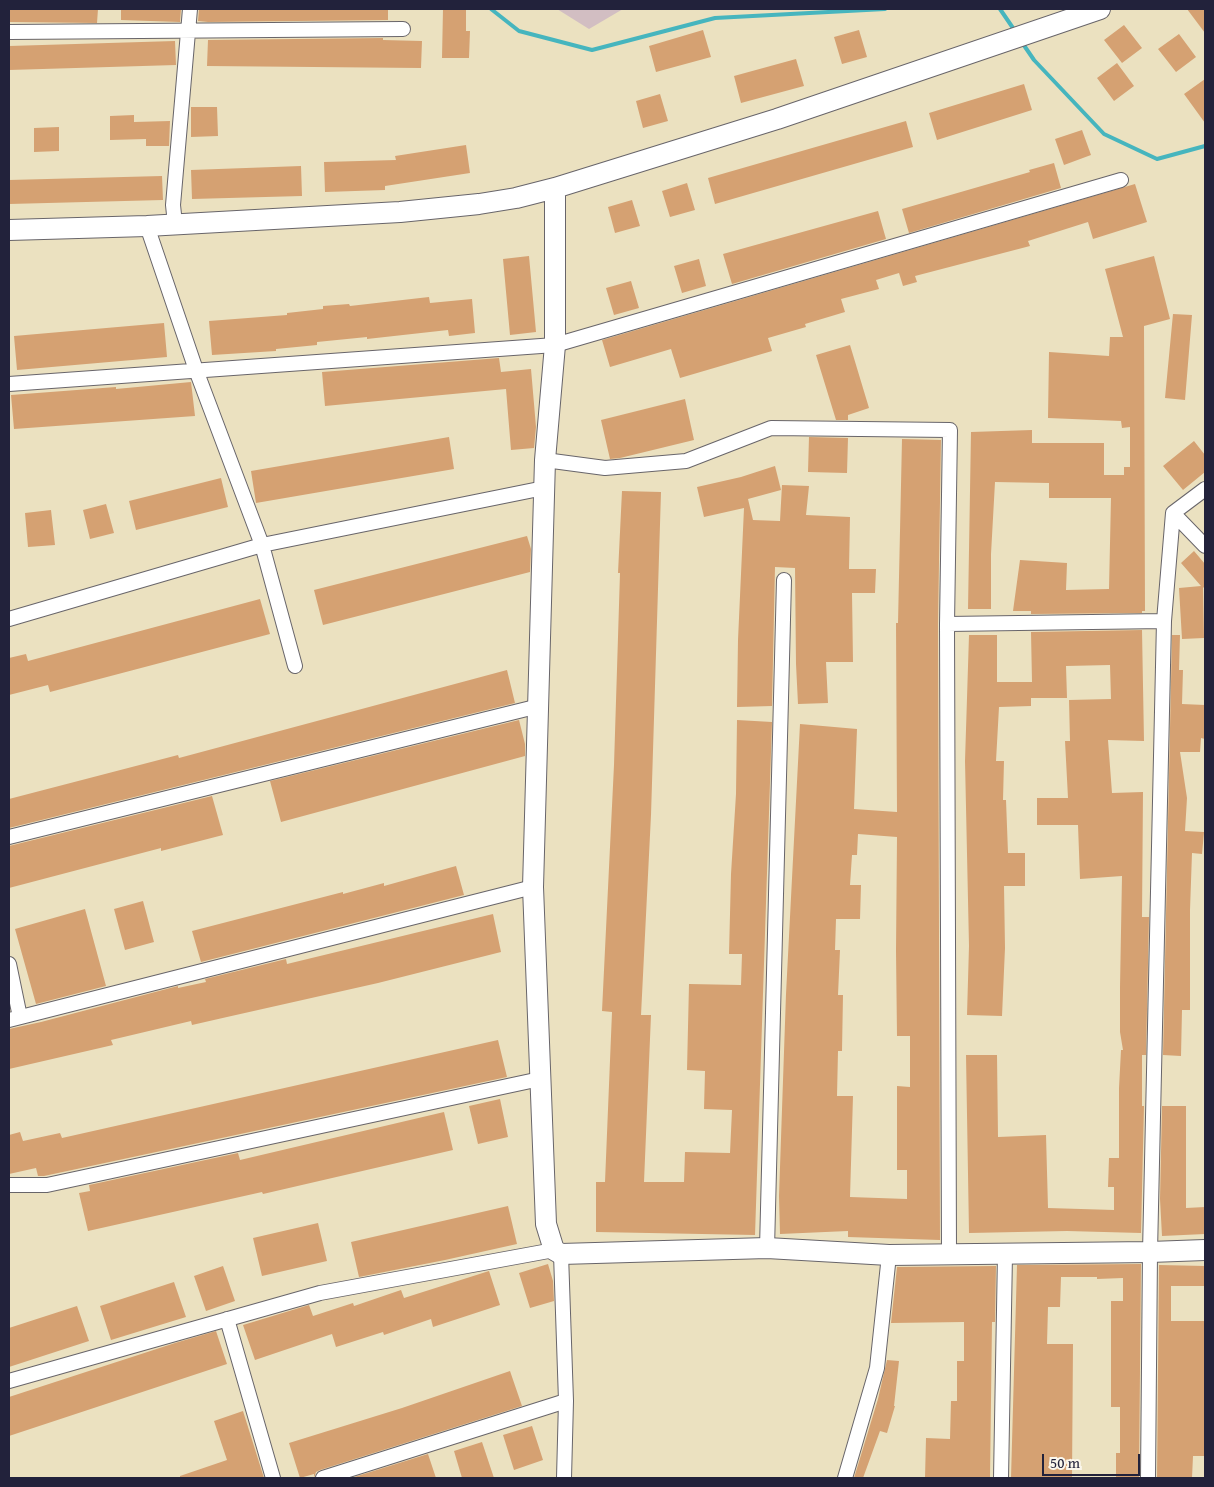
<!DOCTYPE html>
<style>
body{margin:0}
#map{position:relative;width:1214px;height:1487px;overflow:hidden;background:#ebe1c0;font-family:"Gentium Book Plus",serif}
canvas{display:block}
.frame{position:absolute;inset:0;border:10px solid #22223b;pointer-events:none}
.scale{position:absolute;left:1042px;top:1454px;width:98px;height:22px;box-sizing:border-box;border:2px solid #22223b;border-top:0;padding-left:6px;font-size:15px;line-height:18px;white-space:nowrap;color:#22223b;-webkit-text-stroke:4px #fbf7ec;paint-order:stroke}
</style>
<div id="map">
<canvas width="1214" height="1487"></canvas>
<div class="frame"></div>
<div class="scale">50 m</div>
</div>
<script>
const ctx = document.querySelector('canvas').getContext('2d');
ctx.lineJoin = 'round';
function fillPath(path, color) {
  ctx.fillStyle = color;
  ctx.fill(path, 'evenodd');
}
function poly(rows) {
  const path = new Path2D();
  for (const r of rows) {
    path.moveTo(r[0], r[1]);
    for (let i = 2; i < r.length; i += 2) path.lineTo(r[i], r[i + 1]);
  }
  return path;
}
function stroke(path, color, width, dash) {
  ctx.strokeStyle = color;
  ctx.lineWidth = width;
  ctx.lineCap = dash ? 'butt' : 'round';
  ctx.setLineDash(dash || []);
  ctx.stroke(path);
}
fillPath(poly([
 [557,9,623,9,589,29]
]), '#d2bec2');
stroke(poly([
 [491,9,519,31,592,50,715,18,885,9],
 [1000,9,1015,31],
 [1021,41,1034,60,1104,134,1157,159,1205,146]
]), '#46b5be', 4);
fillPath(poly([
 [9,9,98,9,97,23,9,22],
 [121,9,181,9,180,22,121,20],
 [199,9,388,9,388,20,208,22,198,21],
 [443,9,466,9,466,31,470,31,469,58,442,58],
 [1187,9,1205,9,1205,33],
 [1124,25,1142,48,1122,63,1104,40],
 [703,30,711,57,656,72,649,46],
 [859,30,867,57,842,64,834,37],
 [1179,34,1196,57,1176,72,1158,49],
 [383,38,383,40,422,41,421,68,207,66,208,40],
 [175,41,176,65,9,70,9,46],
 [796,59,804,86,741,103,734,76],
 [1117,63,1134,86,1114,101,1097,78],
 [1205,79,1205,123,1184,94],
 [1024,84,1032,110,937,140,929,113],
 [660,94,668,121,643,128,636,101],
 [191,107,217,107,218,136,191,137],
 [134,115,134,122,170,121,169,146,146,146,146,139,110,140,110,116],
 [906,121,913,147,715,204,708,178],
 [59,127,59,151,34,152,34,128],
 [1082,130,1091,155,1064,165,1055,139],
 [466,145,470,173,385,186,385,190,325,192,324,162,396,160,395,156],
 [1054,163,1061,188,909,233,902,209,1030,172,1029,170],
 [301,166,302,196,192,199,191,170],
 [162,176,163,200,9,204,9,180],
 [687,183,695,210,670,217,662,191],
 [1135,184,1147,222,1093,239,1088,222,1028,241,1030,246,915,276,917,282,903,286,899,273,876,280,879,289,841,299,845,312,805,324,806,327,768,338,772,351,680,378,671,349,610,367,602,340],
 [632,200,640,226,615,233,608,207],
 [878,211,886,239,732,284,723,254],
 [529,256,536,332,510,335,503,259],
 [1154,256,1170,319,1144,326,1145,611,1142,611,1142,613,1031,614,1031,611,1013,611,1020,560,1067,563,1066,590,1109,589,1111,498,1049,498,1049,483,995,482,991,554,991,609,968,609,971,432,1032,430,1032,443,1104,443,1104,475,1124,475,1124,467,1130,467,1130,427,1122,428,1121,421,1048,418,1049,352,1109,356,1110,337,1123,337,1105,269],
 [699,259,706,286,682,293,674,266],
 [631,281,639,308,614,315,606,288],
 [429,297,430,303,472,299,475,333,449,336,448,330,367,339,367,337,317,342,317,345,276,349,276,351,212,355,209,321,287,315,287,313,323,309,323,306,349,304,350,306],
 [1173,314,1192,315,1185,400,1165,398],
 [164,323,167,357,17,370,14,336],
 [850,345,869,408,848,415,848,420,836,420,816,355],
 [499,358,501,372,531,369,536,427,534,448,511,450,506,389,325,406,322,372],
 [191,382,195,416,14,429,11,395,116,387,116,389],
 [685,399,694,440,620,458,610,459,601,420],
 [449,437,454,469,256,503,251,471],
 [809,437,848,438,847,473,808,472],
 [902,439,941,440,938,624,940,1240,848,1237,848,1231,780,1234,779,1196,786,994,800,724,857,729,854,809,897,812,896,623,898,623],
 [858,834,897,837,896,951,897,1036,910,1036,910,1087,897,1086,897,1170,907,1170,907,1199,850,1197,853,1096,837,1096,838,1051,842,1051,843,995,838,995,840,950,835,950,836,919,860,919,861,885,850,885,852,855,857,855],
 [1194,441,1205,455,1205,472,1183,490,1163,466],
 [775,466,781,490,748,499,753,520,780,521,782,485,809,486,806,515,850,517,849,569,876,569,875,593,852,593,853,662,826,662,828,703,798,704,796,664,795,568,775,567,772,706,737,707,738,640,744,508,704,517,697,487,741,477],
 [221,478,228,507,136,530,129,501],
 [622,491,661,492,651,815,641,1015,651,1015,644,1182,684,1182,685,1152,730,1153,732,1110,704,1109,705,1071,687,1070,689,984,741,985,742,954,729,954,731,874,736,794,737,720,772,722,755,1235,596,1232,596,1182,605,1182,612,1012,602,1011,614,765,620,573,618,573],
 [106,504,114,533,90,539,83,510],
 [51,510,55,545,28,547,25,513],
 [527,536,531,549,530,572,323,625,314,590],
 [1194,551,1205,564,1205,589,1203,587,1204,638,1182,639,1179,588,1201,586,1181,563],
 [260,599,270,634,50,692,48,685,9,695,9,658,26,654,28,661],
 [1142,630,1144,741,1108,740,1112,793,1143,792,1142,917,1149,917,1146,1055,1142,1055,1142,1106,1144,1106,1141,1233,1067,1231,969,1233,966,1055,997,1055,998,1137,1046,1135,1048,1208,1114,1210,1114,1187,1108,1187,1109,1158,1119,1158,1119,1088,1121,1050,1123,1050,1120,1032,1120,987,1122,876,1080,879,1078,825,1037,825,1037,798,1068,798,1065,741,1070,741,1069,700,1111,699,1110,665,1066,666,1067,698,1031,698,1031,706,999,707,996,761,1004,761,1003,800,1006,800,1008,853,1025,853,1025,886,1004,886,1005,948,1002,1016,967,1015,969,946,965,761,969,635,997,635,997,682,1032,682,1031,632],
 [1172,635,1180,635,1179,670,1183,670,1182,704,1205,705,1205,739,1201,738,1200,752,1180,752,1187,798,1185,831,1204,832,1202,854,1192,853,1190,910,1190,1010,1182,1010,1181,1056,1163,1055],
 [507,670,515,703,9,828,9,799,178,755,179,758],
 [519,720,525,744,525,756,281,822,270,781],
 [212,796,223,835,161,851,161,848,9,888,9,846],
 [456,866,464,895,201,962,192,931,343,892,343,894,384,883,384,886],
 [143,901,154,942,125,950,114,909],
 [85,909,106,986,36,1004,15,929],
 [493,914,501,952,378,983,227,1017,192,1025,191,1021,111,1040,113,1045,9,1069,9,1029,41,1022,178,986,178,988,206,982,205,979,286,959,287,964],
 [498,1040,507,1077,44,1176,38,1176,36,1168,9,1174,9,1135,20,1132,23,1141,60,1133,62,1138],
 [500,1099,508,1137,478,1144,469,1106],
 [1162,1106,1186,1106,1186,1208,1205,1207,1205,1234,1162,1236,1160,1199],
 [444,1112,453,1150,263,1194,262,1192,88,1231,79,1193,90,1191,89,1185,238,1153,240,1160],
 [508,1206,517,1244,445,1260,359,1277,351,1242],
 [318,1223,327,1261,262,1276,253,1238],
 [548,1264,553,1281,554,1301,530,1308,519,1273],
 [1141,1264,1139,1478,1116,1478,1116,1453,1120,1453,1120,1407,1111,1407,1111,1301,1123,1301,1123,1278,1097,1279,1097,1277,1061,1277,1060,1307,1048,1307,1047,1344,1073,1344,1072,1478,1011,1478,1017,1265],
 [1159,1265,1205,1266,1205,1286,1171,1286,1171,1321,1205,1321,1205,1456,1193,1456,1192,1478,1157,1478],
 [223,1266,235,1301,206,1311,194,1276],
 [996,1266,995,1322,992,1322,990,1478,925,1478,926,1438,950,1439,951,1401,957,1401,957,1361,964,1361,964,1322,891,1323,897,1267],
 [489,1271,500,1305,433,1327,431,1319,384,1335,383,1332,336,1347,332,1334,255,1360,243,1325,309,1305,313,1316,353,1303,354,1306,401,1290,404,1298],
 [174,1282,186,1317,111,1340,100,1306],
 [77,1306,89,1341,9,1367,9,1328],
 [216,1331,227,1364,9,1436,9,1397,175,1343],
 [887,1360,899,1361,894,1406,895,1406,887,1433,880,1431,863,1478,854,1478,878,1399],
 [510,1371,522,1406,320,1470,316,1472,314,1478,314,1474,300,1478,289,1443,402,1408],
 [243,1411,264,1478,180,1478,180,1476,227,1460,214,1421],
 [532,1426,543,1460,514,1470,503,1435],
 [482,1442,494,1478,462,1478,454,1451],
 [428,1454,436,1478,351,1478]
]), '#d5a172');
const street = poly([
 [9,32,403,29],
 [175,224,173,205,190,9],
 [147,226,196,370,262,545,295,666],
 [9,384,555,345,1121,180],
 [545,460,605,468,686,461,771,428,950,430,947,624,949,1254],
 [1173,513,1205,546],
 [9,619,262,545,544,488],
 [947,624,1164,621],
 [9,837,539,706],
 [9,964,20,1017],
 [9,1020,533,887],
 [9,1185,47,1185,540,1079],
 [767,1248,784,580],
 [561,1254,566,1401,564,1478],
 [227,1319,273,1478],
 [9,1381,320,1293,554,1250],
 [323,1478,566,1401],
 [845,1478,877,1368,889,1255],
 [1001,1478,1005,1254],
 [1148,1478,1150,1252,1164,621,1173,513,1205,489]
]);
const secondary = poly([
 [555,188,555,345,545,460,533,887,546,1224,554,1250,561,1254,767,1248,889,1255,1150,1252,1205,1250],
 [9,230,147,226,400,212,479,204,516,198,555,188,777,119,1100,9]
]);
stroke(street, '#68656a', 16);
stroke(secondary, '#68656a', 22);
stroke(street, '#fff', 14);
stroke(secondary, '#fff', 20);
</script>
